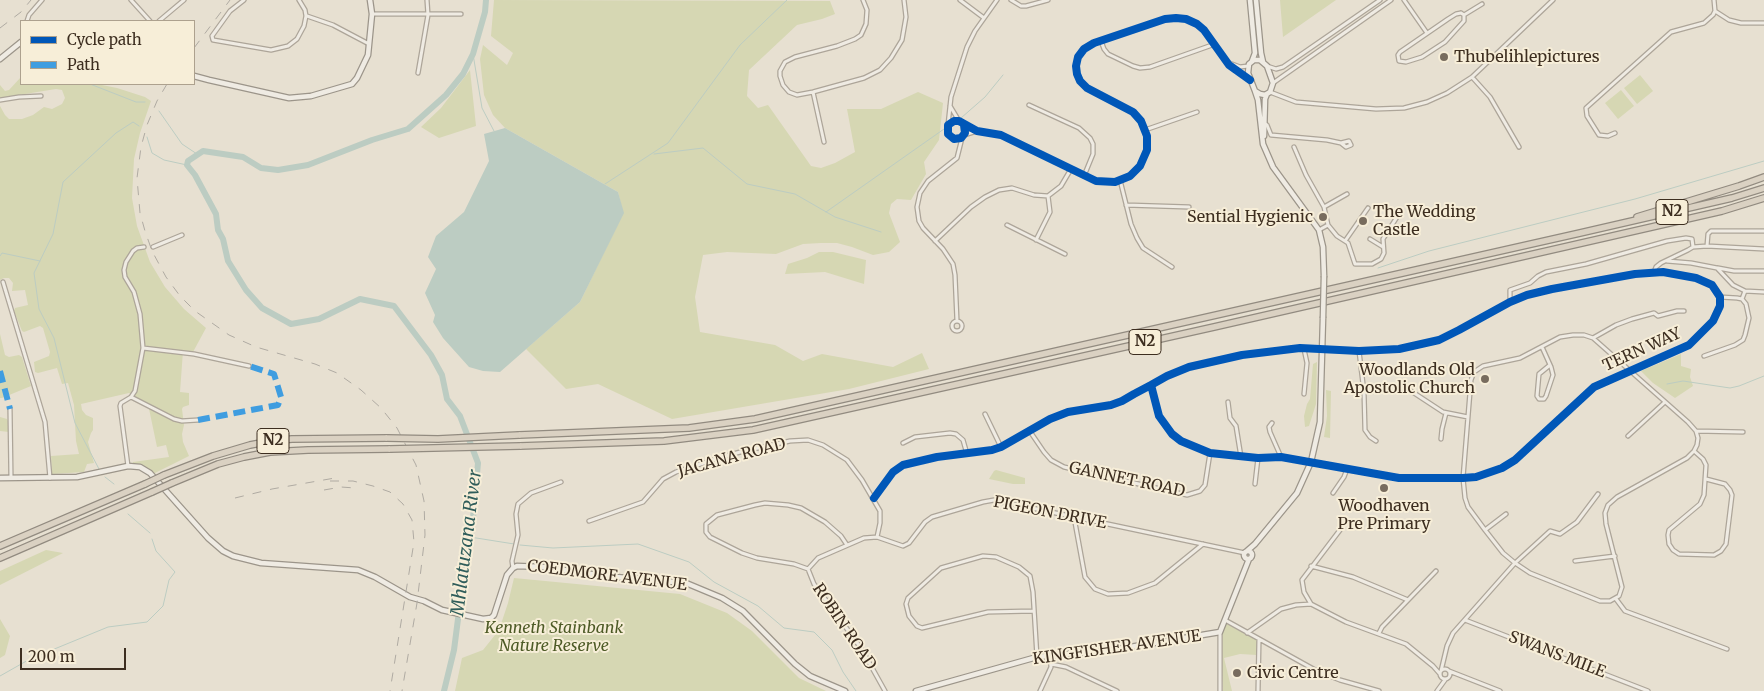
<!DOCTYPE html>
<style>
body{margin:0}
#map{position:relative;width:1764px;height:691px;overflow:hidden;background:#e7e0d1;font-family:Merriweather,serif}
canvas{display:block}
.legend{position:absolute;left:20px;top:20px;width:175px;height:65px;box-sizing:border-box;background:#f7eed8;border:1px solid #ada18e;margin:0;padding:6px 9px;list-style:none;font-size:15px;color:#3d2e20}
.legend li{display:flex;align-items:center;gap:10px;height:25px}
.legend b{width:25px;border:1px solid #ada18e}
.scale{position:absolute;left:20px;top:648px;width:106px;height:22px;box-sizing:border-box;border:2px solid #3d2e20;border-top:0;padding-left:6px;font-size:15px;line-height:18px;white-space:nowrap;color:#3d2e20;-webkit-text-stroke:4px #f7eed8;paint-order:stroke}
</style>
<div id="map">
<canvas width="1764" height="691"></canvas>
<ul class="legend">
<li><b style="height:6px;background:#0057b8"></b>Cycle path</li>
<li><b style="height:6px;background:#3f9de0"></b>Path</li>
</ul>
<div class="scale">200 m</div>
</div>
<script>
const ctx = document.querySelector('canvas').getContext('2d');
ctx.lineJoin = 'round';
function fillPath(path, color) {
  ctx.fillStyle = color;
  ctx.fill(path, 'evenodd');
}
function poly(rows) {
  const path = new Path2D();
  for (const r of rows) {
    if (r.length === 3) {
      path.moveTo(r[0] + r[2], r[1]);
      path.arc(r[0], r[1], r[2], 0, 2 * Math.PI);
      continue;
    }
    path.moveTo(r[0], r[1]);
    for (let i = 2; i < r.length; i += 2) path.lineTo(r[i], r[i + 1]);
  }
  return path;
}
function stroke(path, color, width, dash) {
  ctx.strokeStyle = color;
  ctx.lineWidth = width;
  ctx.lineCap = dash ? 'butt' : 'round';
  ctx.setLineDash(dash || []);
  ctx.stroke(path);
}
function label(font, color, halo, rows, align = 'center') {
  ctx.font = font + ' Merriweather,serif';
  ctx.lineWidth = 4;
  ctx.setLineDash([]);
  ctx.textBaseline = 'middle';
  ctx.strokeStyle = halo;
  ctx.fillStyle = color;
  for (const [text, x, y, turn = 0] of rows) {
    ctx.save();
    ctx.translate(x, y);
    ctx.rotate((+turn || 0) * Math.PI / 180);
    ctx.textAlign = isNaN(turn) ? turn : align;
    if (halo) ctx.strokeText(text, 0, 0);
    ctx.fillText(text, 0, 0);
    ctx.restore();
  }
}
fillPath(poly([
 [494,0,830,1,835,14,822,19,797,25,749,70,747,96,758,108,768,105,811,166,821,168,835,163,855,152,847,109,881,109,918,92,943,103,939,140,924,162,926,174,911,200,897,199,891,204,889,213,900,242,889,252,873,255,852,247,837,243,821,243,803,244,776,254,727,252,703,255,695,297,700,332,775,345,803,361,822,354,893,367,922,353,929,369,849,389,672,419,598,384,566,389,526,349,580,302,623,213,618,192,505,128,493,115,484,95,480,59,483,45,507,65,513,53,491,36],
 [1280,0,1336,0,1283,37],
 [470,70,476,126,439,138,421,127,441,108],
 [1640,75,1653,91,1637,104,1624,88],
 [21,77,21,84,97,84,117,88,145,97,151,101,140,133,134,159,132,198,137,226,150,262,165,287,184,309,206,328,193,352,183,351,180,392,189,393,189,405,183,407,182,409,184,425,182,434,183,442,189,456,153,474,148,469,133,465,133,462,169,457,166,445,157,447,148,404,129,393,81,404,82,410,86,415,93,418,93,430,91,433,88,442,94,463,87,464,84,472,52,474,51,456,79,454,76,441,74,405,68,383,62,384,57,368,38,373,35,372,34,362,49,356,50,352,43,328,40,326,24,332,22,331,14,311,15,308,28,305,25,290,12,291,13,283,9,278,4,278,0,280,0,106,5,115,9,119,22,119,33,115,44,107,52,109,62,104,65,98,62,90,56,89,0,98,0,85,5,91,9,90],
 [1621,90,1634,106,1618,119,1605,103],
 [819,252,833,252,866,260,864,284,825,272,785,274,788,264,807,258],
 [0,334,5,355,9,357,19,355,22,357,31,386,2,398,0,398],
 [1681,354,1681,366,1691,369,1690,377,1693,386,1675,398,1653,383,1641,371],
 [1317,362,1316,404,1309,426,1305,427,1304,416,1307,404,1310,399,1313,364],
 [1326,390,1331,391,1330,438,1324,437,1327,416],
 [0,417,7,419,9,423,9,432,0,431],
 [996,470,1025,478,1025,484,1013,484,989,479,994,471],
 [46,550,63,553,0,585,0,571],
 [514,578,680,594,727,613,752,631,799,678,826,691,455,691,462,658,483,650,499,630,508,603],
 [0,619,10,636,5,655,0,658],
 [1225,623,1259,641,1257,655,1240,654,1224,658,1232,691,1223,691,1220,634]
]), '#d6d7b3');
fillPath(poly([
 [505,128,618,192,624,213,580,302,500,372,483,371,469,367,443,338,433,322,435,315,425,293,436,269,428,257,436,236,464,212,489,161,484,134]
]), '#bcccc2');
stroke(poly([
 [473,54,482,108,494,131],
 [90,84,136,102,145,102],
 [159,111,182,144,197,154],
 [961,118,985,97,1003,75],
 [147,137,152,153,164,160,187,165],
 [654,154,703,148,747,184,795,194,835,217,881,232],
 [605,184,668,143,740,45,787,0],
 [826,212,944,129],
 [0,256,2,253,40,261],
 [1378,268,1429,251,1635,199,1764,161],
 [1667,384,1683,381,1730,388,1739,386,1764,376],
 [99,469,75,423,54,338,39,309,34,273,53,234,63,182,116,133,133,122,139,126],
 [105,477,114,484],
 [128,514,150,533],
 [470,537,514,544],
 [520,545,553,548,638,544,689,562,714,582,758,606,784,628,814,632,832,650,843,672,856,691],
 [0,676,30,659,108,627,147,622,163,606,169,580,175,572,156,551,152,539]
]), '#bcccc2', 1);
stroke(poly([
 [444,691,454,650,462,588,472,529,478,463,460,416,447,399,442,375,431,355,394,306,360,299,319,319,291,324,262,308,246,290,228,261,223,239,218,230,216,214,195,175,187,165,188,161,203,151,243,157,261,168,278,170,308,165,372,140,408,129,446,95,463,74,473,54,485,12,486,0]
]), '#bcccc2', 6);
const street = poly([
 [131,0,150,21],
 [244,0,230,11,212,36,213,40,271,50,288,46,297,39,304,26,306,16,305,10,299,0],
 [863,0,867,10,866,24,861,35,855,39,837,46,795,57,785,62,780,71,780,76,783,85,789,92,797,95,813,92,864,78,880,70,891,58,902,40,906,17,904,0],
 [960,0,984,18],
 [1011,0,1021,6,1026,6,1048,0],
 [1404,0,1427,33],
 [1714,0,1715,11,1729,20,1741,23,1764,23],
 [1461,13,1464,15,1464,21,1445,42,1422,57,1406,62,1399,61,1398,55,1400,52,1448,19,1456,14,1461,13],
 [372,14,461,14],
 [1464,15,1482,4],
 [307,16,333,25,369,44],
 [27,21,29,15,42,0],
 [159,21,184,0],
 [1101,41,1104,49,1108,54,1133,66,1140,68,1150,67,1215,44],
 [1232,64,1240,67,1248,66],
 [1267,66,1276,69,1283,67,1380,0],
 [418,73,428,15,427,0],
 [1472,77,1490,97,1519,147],
 [1273,83,1391,0],
 [813,92,824,142],
 [1270,92,1296,102,1376,109,1404,108,1427,102,1447,93,1472,77,1553,0],
 [0,100,19,97,41,96],
 [1029,105,1079,128,1090,138,1093,144,1093,154,1084,176],
 [950,106,959,121],
 [1264,123,1267,125,1271,135,1327,140,1341,143,1346,147,1351,145,1349,141,1341,143],
 [948,125,951,97,967,47,975,31,997,0],
 [964,125,965,133,961,138,954,139,948,134,948,125,954,121,959,121,977,131,1001,135,1096,181,1115,182,1130,176,1140,166,1147,150,1147,136,1141,121,1133,112,1087,88,1080,81,1077,74,1076,66,1078,57,1084,49,1094,43,1156,22,1170,18,1180,18,1191,21,1204,30,1229,65,1250,80],
 [1145,130,1197,112],
 [1615,133,1608,136,1599,135,1587,116,1586,108,1671,32,1704,23,1713,15,1715,11],
 [964,135,977,131],
 [1294,147,1306,175,1324,207,1328,225,1337,236,1348,243,1355,264,1372,264,1381,259,1384,253,1383,239,1397,217],
 [1120,180,1131,224,1137,238,1143,248,1172,267],
 [1126,205,1189,207],
 [1324,207,1347,194],
 [1007,225,1065,254],
 [1319,230,1328,225],
 [1370,239,1383,247],
 [1036,240,1050,212,1048,196],
 [935,241,971,207,985,197,999,190,1012,188,1034,195,1048,196,1061,186,1071,169],
 [1345,241,1368,208],
 [1707,246,1764,249],
 [153,247,182,235],
 [1667,261,1691,263,1717,268,1733,285,1745,291,1742,299],
 [1718,268,1734,271,1764,271],
 [1654,272,1656,267,1661,263,1688,250,1693,247,1707,246,1708,234,1711,231,1764,231],
 [3,282,45,422,50,478],
 [1745,291,1764,292],
 [1510,302,1510,290,1530,283,1538,276,1546,272,1586,264,1667,241,1686,238,1692,239,1693,247],
 [957,321,955,275,953,264,943,249,923,228,919,221,917,207,920,193,928,181,957,158,962,138],
 [957,326,5],
 [1573,335,1584,335,1593,338,1688,422,1696,431,1698,438,1697,445,1694,451,1687,458,1617,497,1608,505,1605,513,1606,524,1622,587,1619,596,1610,601,1600,601,1530,573,1515,563,1503,553,1485,530,1468,507,1465,498,1463,478,1471,380,1474,372,1483,366,1520,358,1560,337,1573,335],
 [1593,338,1616,325,1632,319,1654,313,1658,316,1677,311,1684,311],
 [1542,347,1551,367,1553,375,1546,396,1544,399,1539,399,1537,396,1539,374,1550,365],
 [143,348,194,354,249,366],
 [1304,349,1307,363,1304,394],
 [1359,351,1364,392,1365,430,1370,437,1376,441],
 [1704,356,1735,345,1743,340,1745,335,1749,318,1746,304,1742,299,1737,298,1720,297],
 [1411,391,1443,412,1468,417],
 [131,397,174,419,182,421,198,420],
 [1228,402,1230,418,1236,426,1241,457],
 [10,409,11,478],
 [985,414,1001,447],
 [1272,423,1269,427,1270,432,1281,457],
 [1029,430,1044,452,1051,460,1064,467,1187,495,1200,491,1205,485,1210,453],
 [1696,431,1743,432],
 [1628,436,1665,402],
 [1441,439,1442,429,1446,413],
 [903,443,915,437,950,433,956,434,963,440,967,454],
 [1694,451,1703,459,1706,465,1704,495,1700,504,1669,530,1668,535,1669,544,1673,550,1679,554,1714,555,1721,551,1726,544,1732,495,1730,490,1725,484,1706,479],
 [128,466,120,406,121,403,131,397,135,391,143,348,140,314,134,292,125,277,124,270,126,262,133,251,137,248,144,247],
 [1255,484,1258,458],
 [1333,493,1344,477,1347,469],
 [874,498,893,472,903,465,937,457,992,450,1001,447,1050,419,1068,412,1111,405,1122,401,1134,394,1151,385,1167,376,1189,367,1242,355,1300,348,1359,351,1399,349,1439,340,1459,330,1510,302,1527,295,1552,289,1635,274,1663,272,1696,278,1712,285,1720,297,1720,306,1713,321,1689,345,1594,387,1515,460,1502,468,1476,477,1463,478,1399,478,1281,457,1258,458,1210,453,1181,441,1172,434,1159,416,1151,385],
 [1074,517,1085,577,1095,589,1108,594,1128,593,1155,583,1203,544],
 [589,521,643,502,663,479,676,472,722,457,744,451,790,441,808,440,823,445,847,460,862,480,880,511,880,523,877,537],
 [1485,530,1506,514],
 [1575,561,1615,556],
 [1311,566,1353,577,1408,600],
 [513,568,512,561,518,535,516,514,518,504,531,493,561,482],
 [808,569,794,564,757,558,742,553,710,537,706,532,706,524,717,515,755,505,765,503,788,505,801,508,825,522,841,536,847,545],
 [1616,599,1625,611,1727,649],
 [1311,604,1304,592,1302,580,1340,530],
 [1033,611,988,612,922,628,917,626,909,616,906,604,908,598,941,568,983,556,996,557,1019,567,1030,576,1033,592,1037,657],
 [1225,620,1317,671,1340,680,1379,691],
 [1465,620,1648,691],
 [1247,633,1281,609,1296,605,1311,604,1346,622,1406,644,1433,666,1440,674],
 [1379,633,1382,627,1436,571],
 [1051,664,1066,667,1117,691],
 [1445,674,5],
 [1441,671,1447,646,1453,633,1515,563,1550,531,1560,534,1577,522,1598,494],
 [1449,671,1500,691],
 [885,691,861,648,814,584,808,569,818,558,864,538,877,537,903,546,909,543,925,522,932,517,983,502,994,500,1245,553],
 [1040,691,1051,667,1050,656],
 [1220,691,1220,632],
 [1258,691,1259,639],
 [1437,691,1445,680]
]);
const secondary = poly([
 [1250,0,1255,53,1252,61],
 [1256,0,1261,53,1263,62],
 [0,59,21,42],
 [1260,60,1267,66,1273,83,1270,92,1265,95,1260,94,1255,91,1248,73,1249,64,1254,60,1260,60],
 [194,76,209,80,289,98,311,96,352,84,357,78,368,55,372,14,370,0],
 [1255,91,1258,100,1263,144,1273,167,1319,230,1323,247,1324,276],
 [1264,136,1265,99,1267,94],
 [0,478,77,477,128,466,140,467,150,473,208,538,223,551,233,556,261,563,358,570,375,577,410,597,424,601,442,610,483,619,491,618,494,615,507,575,513,568,517,566,543,567,604,576,686,583,722,598,743,611,795,664,810,676,845,691],
 [1248,555,4],
 [1247,551,1255,544,1297,493,1311,462,1320,422,1323,318],
 [916,691,1037,657,1112,650,1220,632,1249,559]
]);
const highway = poly([
 [1637,217,1739,186,1764,177],
 [519,435,689,428,755,419,1580,233,1732,198,1764,188],
 [520,446,664,441,753,430,1214,327,1722,211,1764,198],
 [164,475,213,456,250,445,271,441,292,439,387,438],
 [172,483,218,464,244,457,270,452,308,450,390,449],
 [0,546,145,484],
 [0,558,152,492]
]);
stroke(street, '#ada599', 5.5);
stroke(secondary, '#9c958a', 7);
stroke(highway, '#928b80', 8);
stroke(street, '#efebe3', 3);
stroke(secondary, '#efebe3', 4.5);
stroke(highway, '#dad1c2', 5.5);
stroke(poly([
 [0,28,21,12,31,0],
 [194,48,230,0],
 [167,84,157,101,147,125,141,147,137,178,140,213,145,231,152,251,166,277,180,296,195,311,229,335,256,347,315,364,337,373,361,390,381,408,397,428,416,465,424,501,425,535,417,603,402,691],
 [330,481,353,481,373,486,390,492,403,504,412,520,414,542,390,691],
 [324,490,341,487,355,488],
 [235,498,272,489,335,478]
]), '#afaaa2', 1, [9, 9]);
const secondaryBridge = poly([
 [1323,318,1324,276]
]);
const highwayBridge = poly([
 [387,438,438,439,519,435],
 [390,449,520,446],
 [145,484,164,475],
 [152,492,172,483]
]);
stroke(secondaryBridge, '#9c958a', 7, []);
stroke(highwayBridge, '#928b80', 8, []);
stroke(secondaryBridge, '#efebe3', 4.5);
stroke(highwayBridge, '#dad1c2', 5.5);
stroke(poly([
 [0,371,10,409],
 [198,420,278,405,281,397,274,374,249,366]
]), '#3f9de0', 6, [12, 6]);
stroke(poly([
 [964,125,965,133,961,138,954,139,948,134,948,125,954,121,959,121,977,131,1001,135,1096,181,1115,182,1130,176,1140,166,1147,150,1147,136,1141,121,1133,112,1087,88,1080,81,1077,74,1076,66,1078,57,1084,49,1094,43,1165,19,1176,18,1186,19,1197,24,1204,30,1229,65,1250,80],
 [874,498,893,472,903,465,937,457,992,450,1001,447,1050,419,1068,412,1111,405,1122,401,1134,394,1151,385,1167,376,1189,367,1242,355,1300,348,1359,351,1399,349,1439,340,1459,330,1510,302,1527,295,1552,289,1635,274,1663,272,1696,278,1712,285,1720,297,1720,306,1713,321,1689,345,1594,387,1515,460,1502,468,1476,477,1463,478,1399,478,1281,457,1258,458,1210,453,1181,441,1172,434,1159,416,1151,385]
]), '#0057b8', 8);
for (const [x, y, r, color] of [
 [1444,57,5,"#786c5e"],
 [1323,217,5,"#786c5e"],
 [1363,221,5,"#786c5e"],
 [1485,379,5,"#786c5e"],
 [1384,488,5,"#786c5e"],
 [1237,673,5,"#786c5e"]
]) {
  const dot = new Path2D();
  dot.arc(x, y, r, 0, 2 * Math.PI);
  ctx.fillStyle = color;
  ctx.fill(dot);
  stroke(dot, '#f7eed8', 2);
}
for (const [x, y, w] of [
 [1672,212,32],
 [1145,342,32],
 [273,441,32]
]) {
  const box = new Path2D();
  box.roundRect(x - w / 2, y - 12.5, w, 25, 4);
  ctx.fillStyle = '#f7eed8';
  ctx.fill(box);
  stroke(box, '#3d2e20', 1);
}
label('bold 15px', '#3d2e20', null, [
 ["N2",1672,212],
 ["N2",1145,342],
 ["N2",273,441]
]);
label('16px', '#3d2e20', '#f7eed8', [
 ["Thubelihlepictures",1454,57],
 ["The Wedding",1373,212],
 ["Castle",1373,230],
 ["Sential Hygienic",1313,217,"right"],
 ["Woodlands Old",1475,370,"right"],
 ["Apostolic Church",1475,388,"right"],
 ["Woodhaven",1384,506,"center"],
 ["Pre Primary",1384,524,"center"],
 ["Civic Centre",1247,673]
], 'left');
label('16px', '#3d2e20', '#f7eed8', [
 ["TERN WAY",1642,350,-24],
 ["JACANA ROAD",732,458,-15],
 ["GANNET ROAD",1127,480,12],
 ["PIGEON DRIVE",1050,513,11],
 ["COEDMORE AVENUE",607,576,7],
 ["ROBIN ROAD",844,627,56],
 ["KINGFISHER AVENUE",1117,648,-8],
 ["SWANS MILE",1557,655,21]
]);
label('italic 16px', '#4d5a26', '#f7eed8', [
 ["Kenneth Stainbank",554,628],
 ["Nature Reserve",554,646]
]);
label('italic 18px', '#2f5d5a', '#f7eed8', [
 ["Mhlatuzana River",467,543,-83]
]);
</script>
